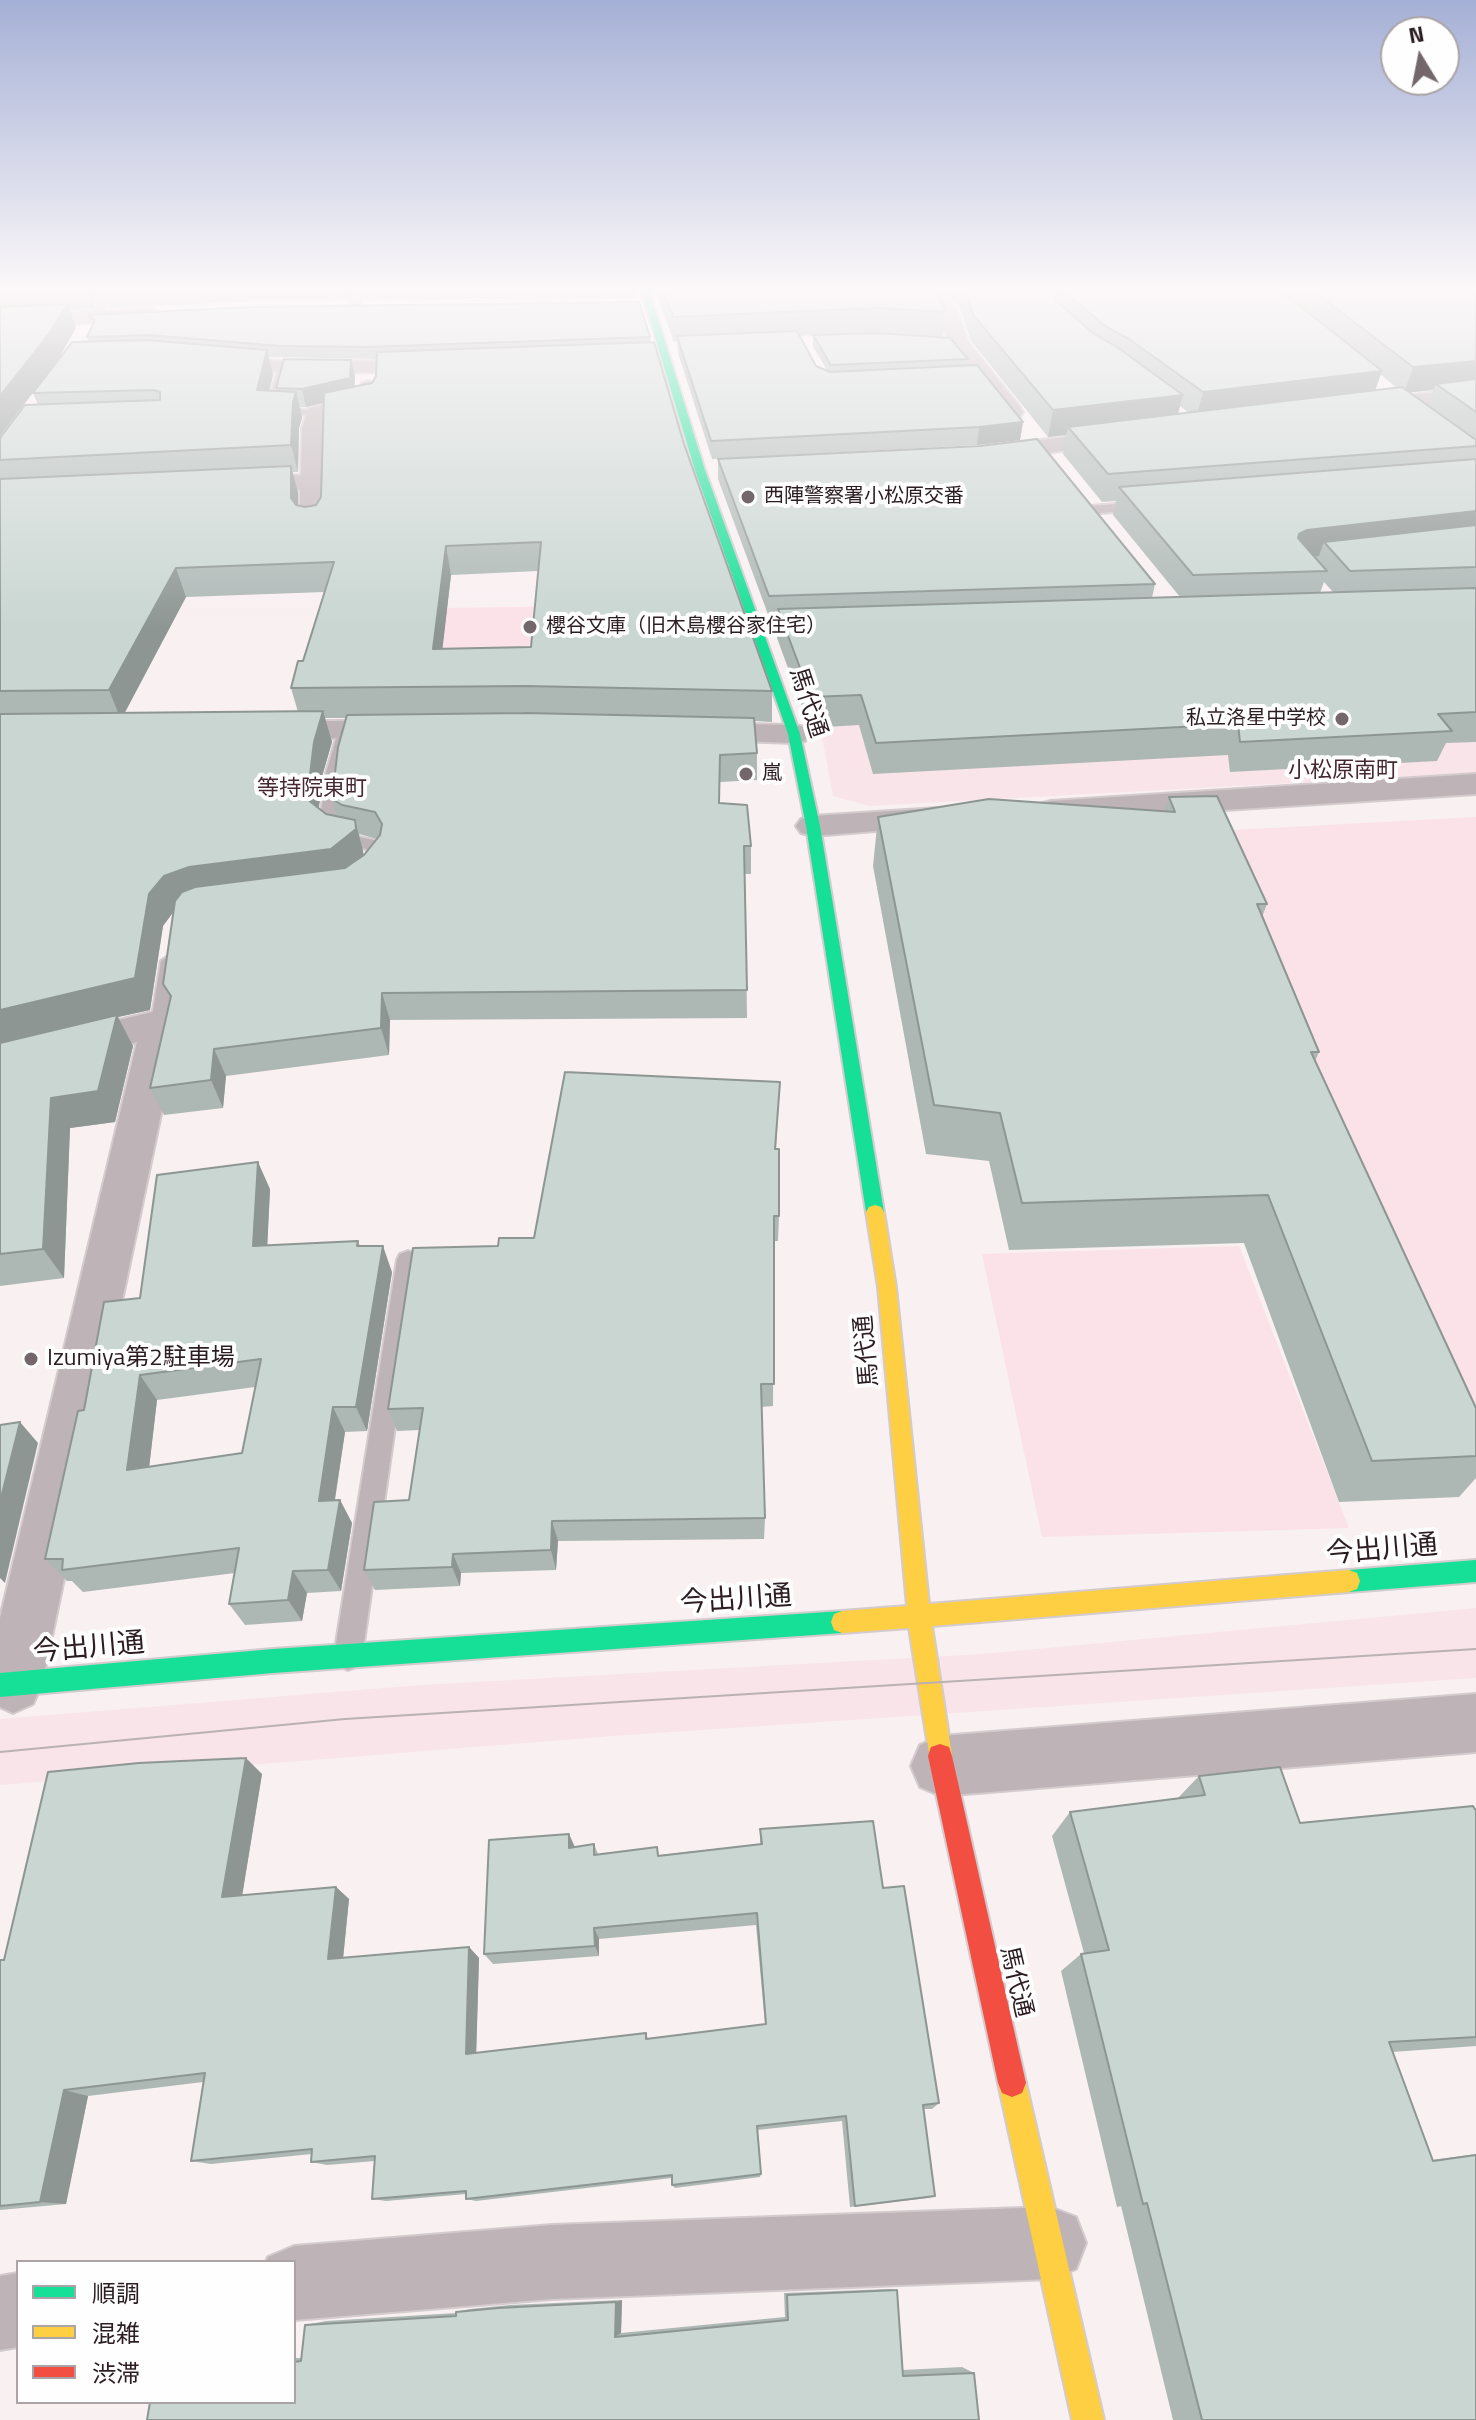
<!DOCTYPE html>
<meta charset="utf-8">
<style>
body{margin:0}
#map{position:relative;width:1476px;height:2420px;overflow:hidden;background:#f9f0f2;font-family:"Titillium Web","Noto Sans JP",sans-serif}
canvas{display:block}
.legend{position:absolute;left:16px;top:2260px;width:280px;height:144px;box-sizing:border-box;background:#fefefe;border:2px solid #aaa4a6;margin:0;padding:10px 14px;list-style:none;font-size:24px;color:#2c1d22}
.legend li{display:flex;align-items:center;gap:16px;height:40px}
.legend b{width:40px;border:2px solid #aaa4a6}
.north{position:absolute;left:1380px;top:16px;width:80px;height:80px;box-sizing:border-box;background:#fefefe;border:2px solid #aaa4a6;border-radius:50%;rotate:350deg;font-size:22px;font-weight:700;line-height:32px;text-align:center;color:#2c1d22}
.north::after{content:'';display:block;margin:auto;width:28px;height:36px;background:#74676b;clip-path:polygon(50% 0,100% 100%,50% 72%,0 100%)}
</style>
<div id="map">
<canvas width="1476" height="2420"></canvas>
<ul class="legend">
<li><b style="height:10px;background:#16e098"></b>順調</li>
<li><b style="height:10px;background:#ffcf43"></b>混雑</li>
<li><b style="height:10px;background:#f24e42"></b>渋滞</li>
</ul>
<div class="north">N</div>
</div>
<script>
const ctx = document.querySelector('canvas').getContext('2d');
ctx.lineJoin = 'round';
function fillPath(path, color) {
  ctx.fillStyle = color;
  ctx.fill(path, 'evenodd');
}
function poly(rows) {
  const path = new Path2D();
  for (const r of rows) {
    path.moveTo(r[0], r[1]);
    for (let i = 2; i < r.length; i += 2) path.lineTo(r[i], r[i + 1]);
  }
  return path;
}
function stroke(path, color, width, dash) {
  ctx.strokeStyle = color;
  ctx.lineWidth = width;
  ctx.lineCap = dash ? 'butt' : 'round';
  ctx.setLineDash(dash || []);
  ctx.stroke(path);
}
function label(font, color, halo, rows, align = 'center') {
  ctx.font = font + ' "Titillium Web","Noto Sans JP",sans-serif';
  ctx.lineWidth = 8;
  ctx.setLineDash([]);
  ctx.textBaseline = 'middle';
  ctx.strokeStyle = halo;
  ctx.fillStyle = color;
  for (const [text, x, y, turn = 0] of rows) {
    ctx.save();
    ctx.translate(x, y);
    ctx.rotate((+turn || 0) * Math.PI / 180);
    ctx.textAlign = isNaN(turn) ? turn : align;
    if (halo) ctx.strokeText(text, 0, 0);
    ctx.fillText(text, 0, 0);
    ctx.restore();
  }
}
fillPath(poly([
 [1476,614,1476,773,869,806,833,796,823,742,794,658],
 [1476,1608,1476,1678,613,1736,0,1785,0,1719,421,1685,982,1654]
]), '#f9e4ea');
fillPath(poly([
 [638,605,636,647,439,650,447,608],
 [1476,817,1476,1471,1195,832],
 [1239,1246,1349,1528,1042,1537,982,1254]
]), '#fbe1e8');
const lane = poly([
 [97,290,107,290,105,317,100,320,95,317,97,290],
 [356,290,365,290,359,308,354,311,349,308,356,290],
 [283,364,288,367,276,409,317,410,322,413,321,415,266,414,278,367,283,364],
 [1144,502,1148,503,1148,509,1090,514,1084,510,1090,506,1144,502],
 [344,734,352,739,342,773,336,828,348,835,379,841,386,853,376,873,370,874,361,869,368,853,366,849,337,843,319,830,326,773,336,739,344,734],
 [170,955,179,961,171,1023,161,1030,151,1023,161,961,170,955],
 [408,1251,416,1254,419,1260,362,1656,358,1666,348,1670,338,1666,334,1656,397,1260,400,1254,408,1251]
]);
const street = poly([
 [926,290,944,290,958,313,968,342,1020,407,1023,412,1020,417,1004,417,951,347,926,290],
 [1316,290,1464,290,1455,296,1269,304,1260,298,1269,292,1316,290],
 [149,308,156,310,159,314,156,318,0,329,0,317,149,308],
 [212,356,283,361,435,360,445,366,435,372,283,373,205,366,202,362,205,358,212,356],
 [369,381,380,387,375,407,327,417,324,510,321,515,303,515,300,510,300,490,226,491,222,486,226,481,234,479,301,475,302,428,309,408,357,398,362,383,369,381],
 [1476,388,1476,400,1363,414,1352,407,1363,400,1476,388],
 [1124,430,1132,432,1135,437,1132,442,982,461,974,459,970,454,974,449,982,447,1124,430],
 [402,720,413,722,417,729,413,736,270,740,259,738,255,731,259,724,270,722,402,720],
 [694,723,794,725,805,727,809,734,805,741,794,743,683,739,679,732,683,725,694,723],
 [1476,774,1476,794,1051,821,1039,818,1035,811,1039,804,1051,801,1476,774],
 [938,808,950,811,955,818,950,825,813,836,801,833,796,826,801,819,813,816,938,808],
 [161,1010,175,1014,180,1023,42,1684,33,1704,13,1713,0,1707,0,1618,137,1042,0,1076,0,1048,161,1010],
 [1476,1694,1476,1752,941,1796,920,1787,911,1766,920,1745,941,1736,1476,1694],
 [1050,2207,1076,2217,1086,2243,1076,2269,1050,2279,552,2299,294,2320,294,2262,266,2262,268,2257,294,2246,552,2225,1050,2207],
 [18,2273,18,2347,0,2350,0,2276,18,2273]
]);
const fast = poly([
 [641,290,649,290,705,470,800,734,820,826,884,1212,881,1217,875,1219,869,1217,866,1212,806,826,788,734,695,470,641,290],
 [1476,1560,1476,1582,1349,1592,1341,1589,1338,1581,1341,1573,1349,1570,1476,1560],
 [842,1611,850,1614,853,1622,850,1630,842,1633,273,1673,0,1697,0,1673,273,1649,842,1611]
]);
const slow = poly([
 [875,1205,881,1207,884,1212,896,1287,929,1604,1349,1570,1357,1573,1360,1581,1357,1589,1349,1592,932,1626,952,1756,949,1765,940,1768,931,1765,909,1628,842,1633,834,1630,831,1622,834,1614,842,1611,907,1606,878,1287,866,1212,869,1207,875,1205],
 [1012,2069,1022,2073,1026,2083,1104,2420,1072,2420,998,2083,1002,2073,1012,2069]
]);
const jam = poly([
 [940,1744,949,1747,952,1756,1026,2083,1022,2093,1012,2097,1002,2093,998,2083,928,1756,931,1747,940,1744]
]);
stroke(lane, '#d3cbcd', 4);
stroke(street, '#d3cbcd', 4);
stroke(fast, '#d3cbcd', 4);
stroke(slow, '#d3cbcd', 4);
stroke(jam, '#d3cbcd', 4);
fillPath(lane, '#beb3b6');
fillPath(street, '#beb3b6');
fillPath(fast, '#16e098');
fillPath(slow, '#ffcf43');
fillPath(jam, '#f24e42');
stroke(poly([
 [0,1752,345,1719,1476,1649]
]), '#bab1b4', 2);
fillPath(poly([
 [0,290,96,290,93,309,70,310,76,328,0,436],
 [103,290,354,290,349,300,256,301,109,308],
 [363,290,635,290,635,298,365,300],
 [655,290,936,290,945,312,943,337,876,332,799,336,816,366,827,370,813,347,813,335,968,359,967,365,1023,422,1020,440,977,445,712,459,678,353,677,341,674,342],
 [946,290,1280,290,1295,302,1299,290,1476,290,1476,742,1446,743,1437,761,1230,772,1228,755,873,774,859,725,810,728,777,638,778,616,769,617,718,479,718,459,1155,584,1152,598,1180,597,1113,515,1116,501,1102,502,1063,454,1066,435,1048,437,971,341,961,311],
 [1380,374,1397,388,1375,390],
 [1433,390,1428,405,1410,392,1423,391],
 [1180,406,1189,413,1178,414],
 [1324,582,1333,592,1320,593],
 [88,315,650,337,650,342,684,444,772,691,772,722,755,721,757,753,757,780,720,782,720,803,751,846,751,874,745,874,747,1018,390,1020,389,1055,226,1076,223,1108,164,1115,150,1088,170,999,163,984,174,911,163,926,150,1010,118,1017,133,1046,115,1122,70,1128,64,1278,0,1286,0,438,38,405,33,393,88,341,87,337,92,326],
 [268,357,377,359,376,376,372,383,354,387,355,377,351,360,276,388,276,391,269,390,273,375],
 [323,403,321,497,316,505,305,507,298,505,298,493,293,472,298,472,299,428,302,418,300,407,306,407],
 [538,571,531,647,442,649,451,575],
 [324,592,303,661,291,688,298,712,124,713,186,597],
 [325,718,346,718,332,799,336,816,326,814,319,808,323,773,332,742],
 [359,834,377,839,364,856,363,851],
 [1169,797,1267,904,1262,917,1319,1052,1315,1061,1476,1408,1476,1478,1459,1497,1339,1502,1244,1243,1009,1250,989,1161,926,1154,873,866,878,817,1165,811],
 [780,1082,776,1149,779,1216,778,1241,774,1241,773,1406,761,1407,765,1518,764,1539,558,1541,556,1570,461,1573,460,1586,375,1590,364,1570,409,1500,420,1430,397,1431,388,1409,498,1246,534,1238],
 [270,1189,267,1246,358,1241,360,1246,392,1272,367,1431,345,1432,335,1500,340,1500,352,1523,341,1591,307,1593,302,1621,245,1625,229,1604,235,1573,83,1592,72,1581,67,1581,45,1559,84,1410,140,1298],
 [255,1387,242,1453,149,1467,157,1400],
 [262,1774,242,1895,336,1887,349,1899,343,1958,469,1947,479,1958,476,2053,646,2033,648,2039,765,2024,756,1925,599,1939,599,1956,493,1964,484,1954,569,1834,575,1847,594,1844,598,1854,657,1847,659,1855,760,1844,760,1829,883,1888,939,2103,932,2109,923,2109,935,2196,928,2198,850,2207,842,2121,757,2130,761,2174,760,2177,675,2188,672,2185,672,2178,476,2201,466,2199,466,2194,386,2201,372,2199,375,2161,327,2165,311,2162,312,2154,211,2164,191,2161,203,2082,88,2096,66,2204,0,2210,0,1960,4,1960],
 [1199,1776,1300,1823,1476,1811,1476,2046,1392,2052,1432,2160,1476,2154,1476,2420,1173,2420,1121,2206,1117,2207,1061,1971,1081,1954,1084,1953,1052,1836,1070,1812,1177,1799],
 [889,2289,897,2290,903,2370,962,2367,974,2373,294,2402,294,2358,301,2358,305,2325,326,2321,456,2313,456,2312,470,2309,510,2305,622,2300,621,2333,785,2317,784,2293]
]), '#adb8b5');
fillPath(poly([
 [86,290,96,290,93,309],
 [347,290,354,290,349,300],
 [68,304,76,328,58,360,0,436,0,396],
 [267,350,273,375,264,416,257,390],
 [351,360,355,377,354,396,306,407,302,389],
 [1476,361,1476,386,1436,384,1433,390,1404,393,1413,367],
 [1382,371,1373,397,1196,419,1203,392],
 [296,392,302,418,299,428,298,472,291,445,293,402],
 [1183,395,1176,421,1068,427,1066,435,1048,437,1053,410],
 [1023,422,1020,440,977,445,979,427],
 [291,466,298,493,298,527,291,498],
 [1476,511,1476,538,1324,542,1319,556,1298,558,1299,534,1307,530],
 [446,546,451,575,439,679,433,649],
 [176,568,186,597,121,720,109,690],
 [323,711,332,742,323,773,316,830,307,799,314,742],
 [355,820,363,851,364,860,340,880,177,907,163,926,150,1010,118,1017,133,1046,115,1122,70,1128,64,1278,43,1249,0,1046,0,1010,149,894,164,876,189,867],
 [382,993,390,1020,389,1055,381,1028],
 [214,1049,226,1076,223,1108,211,1080],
 [258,1162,270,1189,266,1273,253,1246],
 [383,1246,392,1272,367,1431,356,1407],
 [140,1375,157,1400,146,1494,127,1470],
 [333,1407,345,1432,331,1524,319,1501],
 [20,1422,38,1443,5,1583,0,1578,0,1502],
 [340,1500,352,1523,341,1591,328,1570],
 [552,1521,558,1541,556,1570,551,1550],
 [453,1554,461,1573,460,1586,452,1567],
 [293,1571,307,1593,302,1621,288,1600],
 [246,1758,262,1774,240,1909,222,1897],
 [569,1834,575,1848,569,1848],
 [336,1887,349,1899,342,1969,328,1959],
 [594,1928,599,1939,599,1956,595,1946],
 [469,1947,479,1958,476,2061,466,2054],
 [64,2090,88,2096,66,2204,40,2202],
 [622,2300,621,2333,615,2337,616,2302]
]), '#8d9693');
const building = poly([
 [663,290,936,290,945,312,878,308,673,317,663,290],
 [964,290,1280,290,1382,371,1203,392,1129,339,1105,326,1065,292,1057,291,1055,300,1094,334,1117,347,1183,395,1053,410,974,316,964,290],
 [1312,290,1476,290,1476,361,1413,367,1312,290],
 [639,302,650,337,367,347,280,346,149,335,87,337,95,320,88,315,253,307,639,302],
 [68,304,48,335,0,396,0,307,68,304],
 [797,331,816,366,830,372,977,365,1023,422,979,427,711,441,677,336,797,331],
 [877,333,950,338,968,359,831,365,813,335,877,333],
 [145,340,267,350,257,390,296,392,293,402,291,445,0,460,0,438,25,405,160,400,160,392,154,390,33,393,72,342,145,340],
 [654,342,684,444,772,691,525,686,291,688,298,661,303,661,334,562,176,568,109,690,0,691,0,479,291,466,291,498,296,505,305,507,316,505,321,497,324,393,372,383,376,376,377,352,654,342],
 [541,542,531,647,433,649,446,546,541,542],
 [284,359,351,360,350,378,302,389,276,388,284,359],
 [1476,379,1476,412,1436,384,1476,379],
 [1402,387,1476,440,1476,446,1108,474,1068,427,1402,387],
 [1037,439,1155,584,769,596,718,459,980,446,1037,439],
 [1476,459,1476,511,1307,530,1299,534,1298,538,1327,571,1193,575,1119,487,1476,459],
 [1476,525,1476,567,1350,571,1324,542,1476,525],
 [1476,588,1476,712,1438,714,1452,731,1240,742,1238,724,876,743,861,695,811,697,778,609,1476,588],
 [323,711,314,742,307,799,326,814,355,820,356,829,331,849,189,867,164,876,149,894,135,978,0,1010,0,714,323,711],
 [525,713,754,718,757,753,720,755,719,803,747,805,751,846,744,846,747,990,382,993,381,1028,214,1049,211,1080,150,1088,171,996,163,984,175,901,182,892,195,887,345,868,364,855,380,835,382,824,375,812,342,805,332,799,338,747,347,715,525,713],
 [1217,796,1267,904,1257,904,1319,1052,1311,1052,1476,1408,1476,1456,1372,1461,1268,1195,1022,1203,1000,1113,934,1105,878,817,989,799,1175,812,1169,797,1217,796],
 [117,1015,98,1091,51,1098,43,1249,0,1254,0,1043,117,1015],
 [565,1072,780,1082,775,1149,779,1149,779,1216,774,1216,774,1384,761,1384,765,1518,552,1521,551,1550,453,1554,452,1567,364,1570,374,1502,409,1500,423,1408,388,1409,413,1248,498,1246,499,1238,534,1238,565,1072],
 [258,1162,253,1246,358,1241,357,1246,383,1246,356,1407,333,1407,319,1501,340,1500,328,1570,293,1571,288,1600,229,1604,239,1548,62,1570,63,1559,45,1559,78,1411,84,1410,104,1302,140,1298,157,1175,258,1162],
 [261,1359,242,1453,127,1470,140,1375,261,1359],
 [20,1422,0,1502,0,1425,20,1422],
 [246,1758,222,1897,336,1887,328,1959,469,1947,466,2054,646,2033,646,2039,766,2024,757,1913,594,1928,595,1946,484,1954,489,1840,569,1834,569,1848,594,1844,594,1855,657,1847,658,1856,762,1844,760,1829,873,1821,883,1888,904,1886,939,2103,923,2105,935,2196,855,2206,846,2116,757,2126,761,2174,672,2185,672,2175,466,2199,466,2191,372,2199,375,2156,311,2162,312,2149,191,2161,205,2073,64,2090,40,2202,0,2206,0,1960,4,1960,48,1772,139,1763,246,1758],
 [1280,1767,1300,1823,1473,1806,1476,1811,1476,2037,1389,2042,1433,2161,1476,2155,1476,2420,1202,2420,1147,2203,1143,2204,1081,1954,1109,1950,1070,1812,1205,1795,1199,1776,1280,1767],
 [897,2290,903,2376,974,2373,979,2420,147,2420,150,2402,294,2402,294,2362,301,2361,305,2325,456,2316,456,2312,498,2308,616,2302,615,2337,788,2320,787,2295,897,2290]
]);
fillPath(building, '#c9d6d2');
stroke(building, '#8d9693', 2);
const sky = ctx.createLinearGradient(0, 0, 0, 629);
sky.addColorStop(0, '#a5b0d6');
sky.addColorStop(0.46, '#fcf8f9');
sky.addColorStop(1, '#fcf8f900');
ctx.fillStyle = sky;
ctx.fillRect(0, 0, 1476, 629);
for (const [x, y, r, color] of [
 [748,497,8,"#74676b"],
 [530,627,8,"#74676b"],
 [1342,719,8,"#74676b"],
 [746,774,8,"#74676b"],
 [31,1359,8,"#74676b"]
]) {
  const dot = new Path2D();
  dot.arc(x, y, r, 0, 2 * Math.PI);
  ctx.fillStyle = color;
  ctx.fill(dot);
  stroke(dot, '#fefefe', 3);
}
label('20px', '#2c1d22', '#fefefe', [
 ["西陣警察署小松原交番",764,497],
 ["櫻谷文庫（旧木島櫻谷家住宅）",546,627],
 ["私立洛星中学校",1326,719,"right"],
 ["嵐",762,774]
], 'left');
label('22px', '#462832', '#fefefe', [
 ["小松原南町",1343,772],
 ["等持院東町",312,790]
]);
label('24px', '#2c1d22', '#fefefe', [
 ["馬代通",807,703,72],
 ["馬代通",868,1351,-95],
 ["馬代通",1015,1982,77]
]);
label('24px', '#2c1d22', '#fefefe', [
 ["Izumiya第2駐車場",47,1359]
], 'left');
label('28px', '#2c1d22', '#fefefe', [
 ["今出川通",1382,1551,-5],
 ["今出川通",736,1601,-4],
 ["今出川通",89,1649,-5]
]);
</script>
